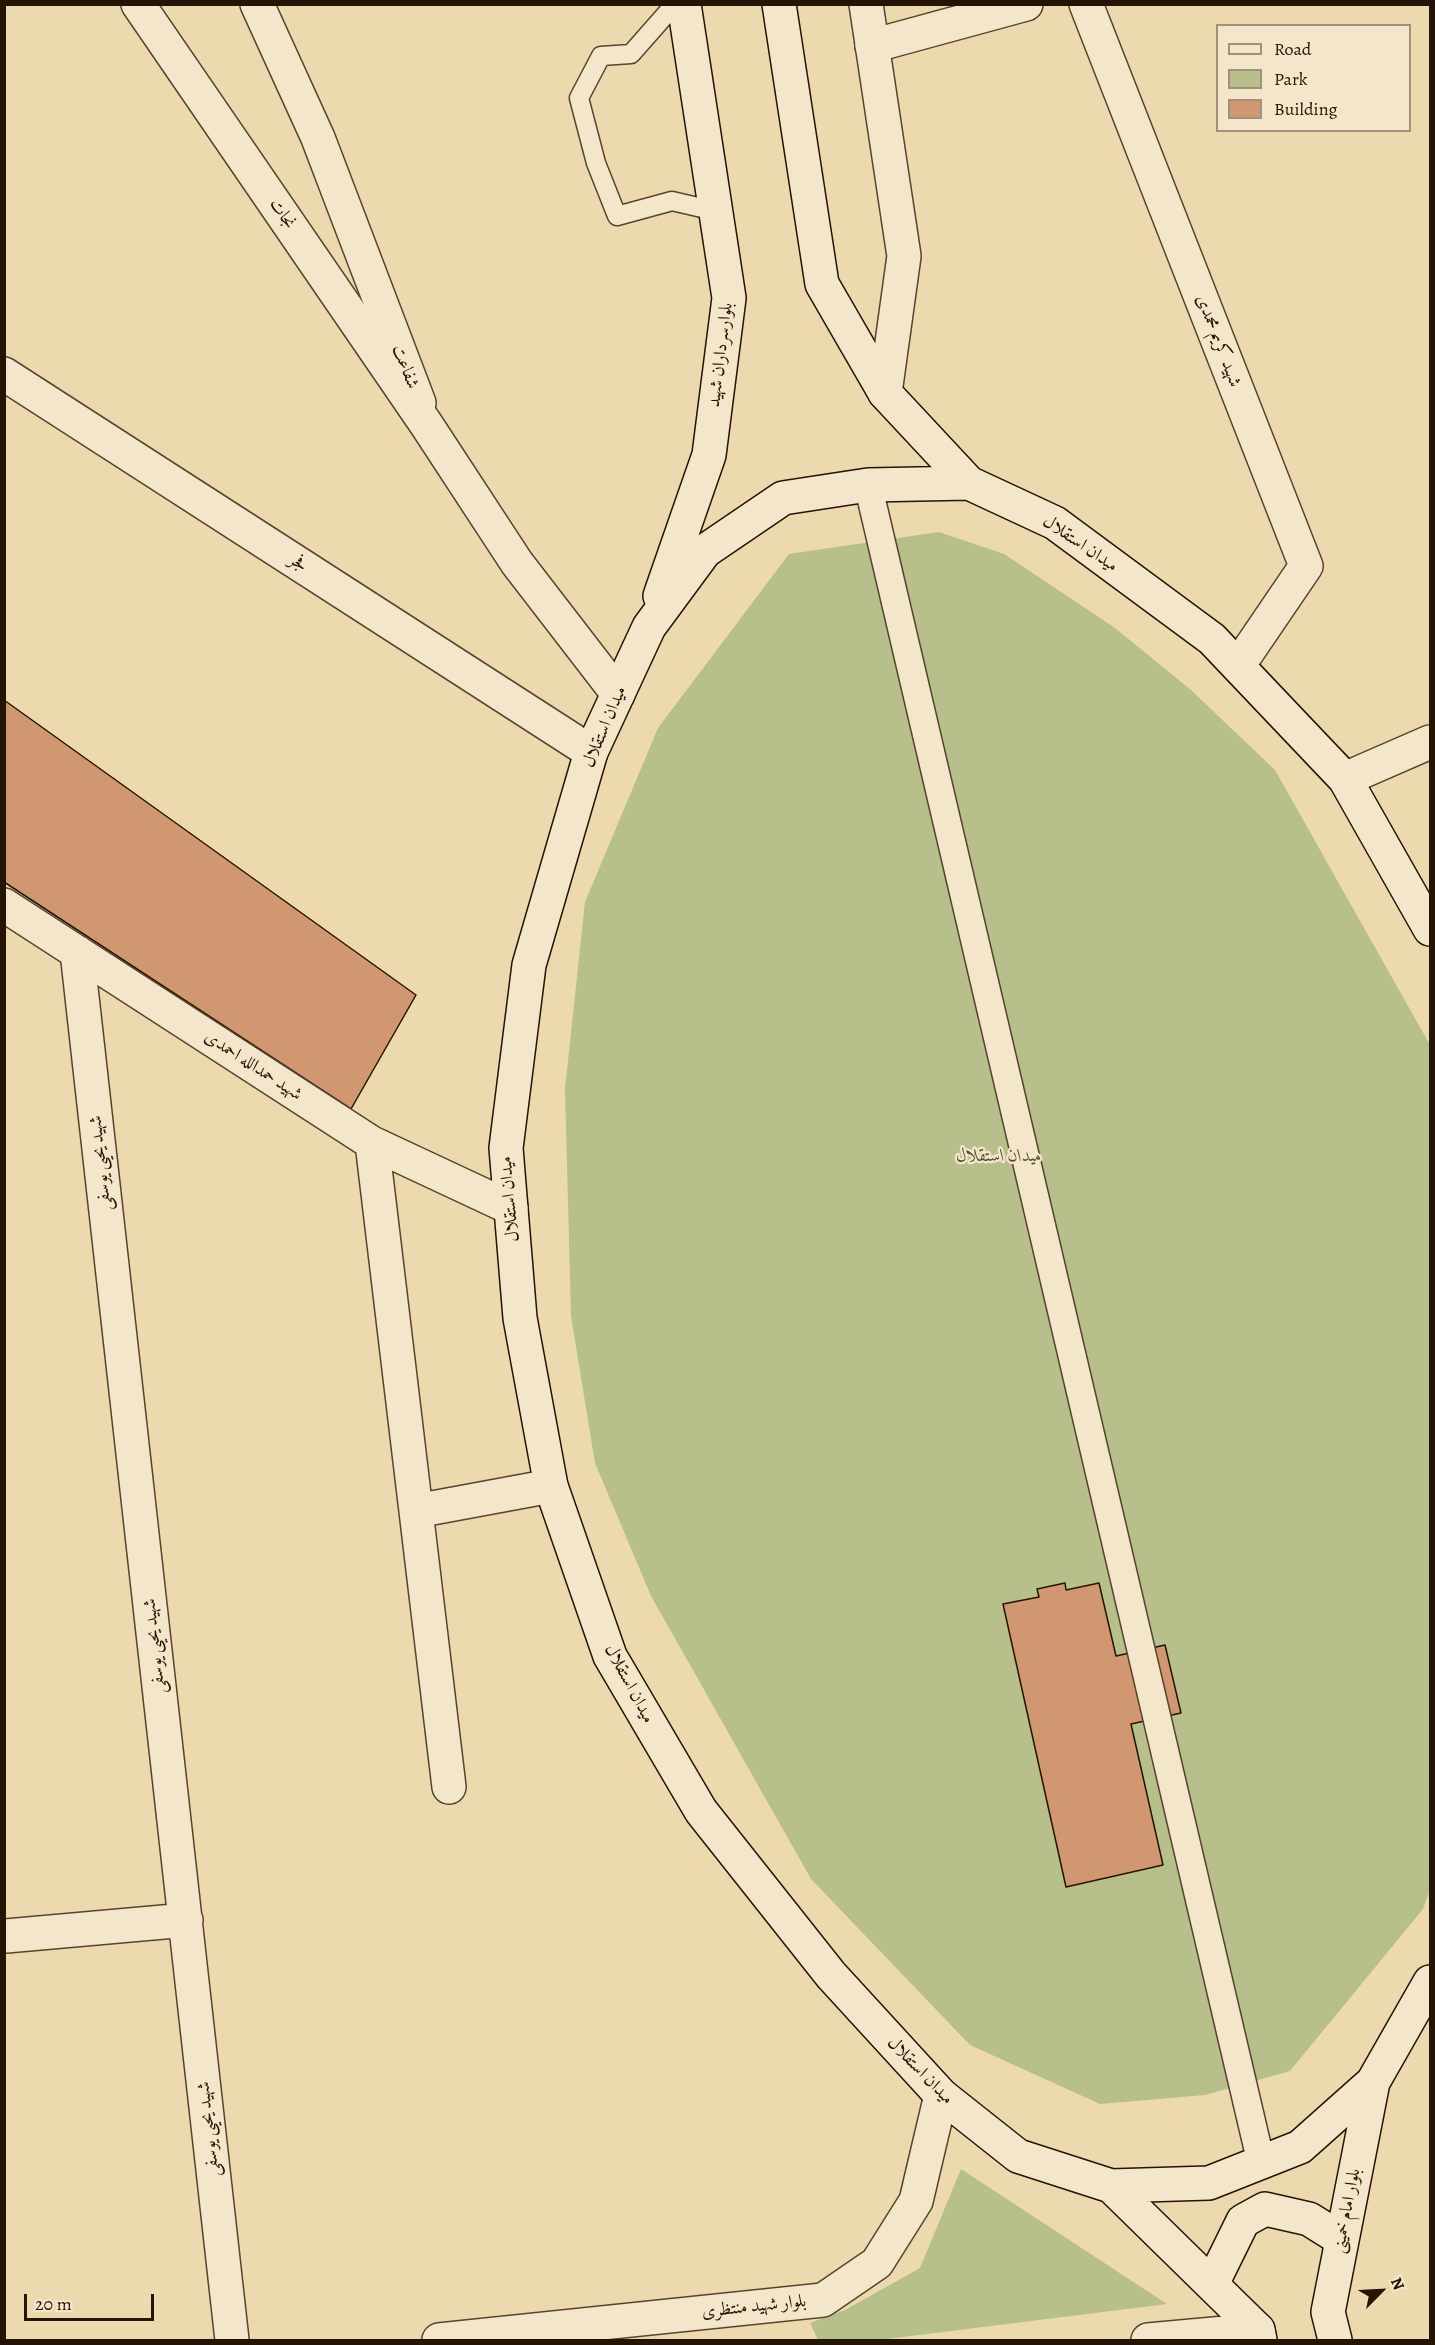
<!DOCTYPE html>
<meta charset="utf-8">
<style>
body{margin:0}
#map{position:relative;width:1435px;height:2345px;overflow:hidden;background:#edd9ae;font-family:Alegreya,serif}
canvas{display:block}
.frame{position:absolute;inset:0;border:6px solid #241403;pointer-events:none}
.legend{position:absolute;left:1216px;top:24px;width:195px;height:108px;box-sizing:border-box;background:#f3e6ca;border:2px solid #a0927a;margin:0;padding:8px 10px;list-style:none;font-size:18px;color:#241403}
.legend li{display:flex;align-items:center;gap:12px;height:30px}
.legend b{width:30px;border:2px solid #a0927a}
.north{position:absolute;left:1351px;top:2261px;width:60px;height:60px;-webkit-text-stroke:4px #f3e6ca;paint-order:stroke;rotate:66deg;font-size:16px;font-weight:700;line-height:24px;text-align:center;color:#241403}
.north::after{content:'';display:block;margin:auto;width:21px;height:27px;background:#241403;clip-path:polygon(50% 0,100% 100%,50% 72%,0 100%)}
.scale{position:absolute;left:24px;top:2294px;width:130px;height:27px;box-sizing:border-box;border:3px solid #241403;border-top:0;padding-left:8px;font-size:18px;line-height:21px;white-space:nowrap;color:#241403;-webkit-text-stroke:4px #f3e6ca;paint-order:stroke}
</style>
<div id="map">
<canvas width="1435" height="2345"></canvas>
<div class="frame"></div>
<ul class="legend">
<li><b style="height:8px;background:#f3e6ca"></b>Road</li>
<li><b style="height:16px;background:#b7bf8b"></b>Park</li>
<li><b style="height:16px;background:#d09770"></b>Building</li>
</ul>
<div class="north">N</div>
<div class="scale">20 m</div>
</div>
<script>
const ctx = document.querySelector('canvas').getContext('2d');
ctx.lineJoin = 'round';
function fillPath(path, color) {
  ctx.fillStyle = color;
  ctx.fill(path, 'evenodd');
}
function poly(rows) {
  const path = new Path2D();
  for (const r of rows) {
    path.moveTo(r[0], r[1]);
    for (let i = 2; i < r.length; i += 2) path.lineTo(r[i], r[i + 1]);
  }
  return path;
}
function stroke(path, color, width, dash) {
  ctx.strokeStyle = color;
  ctx.lineWidth = width;
  ctx.lineCap = dash ? 'butt' : 'round';
  ctx.setLineDash(dash || []);
  ctx.stroke(path);
}
function label(font, color, halo, rows, align = 'center') {
  ctx.font = font + ' Alegreya,Amiri,serif';
  ctx.lineWidth = 4.5;
  ctx.setLineDash([]);
  ctx.textBaseline = 'middle';
  ctx.strokeStyle = halo;
  ctx.fillStyle = color;
  for (const [text, x, y, turn = 0] of rows) {
    ctx.save();
    ctx.translate(x, y);
    ctx.rotate((+turn || 0) * Math.PI / 180);
    ctx.textAlign = isNaN(turn) ? turn : align;
    if (halo) ctx.strokeText(text, 0, 0);
    ctx.fillText(text, 0, 0);
    ctx.restore();
  }
}
fillPath(poly([
 [939,532,1004,554,1115,628,1191,690,1275,770,1430,1045,1430,1890,1423,1909,1290,2071,1205,2095,1100,2104,970,2045,811,1879,651,1596,595,1463,571,1316,565,1089,585,902,658,728,789,554],
 [961,2169,1167,2304,879,2340,818,2340,810,2323,845,2310,920,2268]
]), '#b7bf8b');
const building = poly([
 [4,700,416,995,351,1109,4,882,4,700],
 [1065,1583,1066,1590,1099,1583,1116,1656,1165,1645,1181,1713,1131,1724,1163,1865,1066,1887,1003,1604,1039,1597,1037,1589,1065,1583]
]);
fillPath(building, '#d09770');
stroke(building, '#241403', 1.5);
const service = poly([
 [675,4,631,54,601,56,579,98,596,163,617,216,672,201,715,211]
]);
const pedestrian = poly([
 [868,485,1261,2162]
]);
const minor = poly([
 [257,4,318,138,419,403],
 [1086,4,1306,566,1238,666],
 [872,46,1026,4],
 [1345,779,1430,742],
 [4,905,372,1143,511,1208],
 [77,952,232,2340],
 [372,1143,449,1787],
 [416,1511,551,1486],
 [6,1936,186,1920]
]);
const tertiary = poly([
 [138,4,426,424,517,563,618,694],
 [866,4,904,256,885,393],
 [4,374,591,752],
 [439,2340,823,2300,877,2263,916,2201,941,2095],
 [1148,2340,1258,2330]
]);
const secondary = poly([
 [779,4,822,284,885,393,969,483],
 [660,596,709,455,729,298,684,4],
 [1430,929,1345,779,1212,639,1055,523,969,483,868,485,783,498,705,551,649,627,591,752,529,965,506,1148,520,1318,551,1486,610,1656,701,1811,831,1975,941,2095,1018,2156,1111,2186,1209,2183,1300,2147,1373,2082,1430,1982],
 [1111,2186,1258,2330,1260,2340],
 [1212,2284,1243,2221,1265,2209,1309,2219,1341,2239],
 [1335,2340,1328,2312,1373,2082]
]);
stroke(service, '#56452e', 21);
stroke(pedestrian, '#56452e', 30);
stroke(minor, '#56452e', 36);
stroke(tertiary, '#56452e', 36);
stroke(secondary, '#241403', 36);
stroke(service, '#f3e6ca', 18);
stroke(pedestrian, '#f3e6ca', 27);
stroke(minor, '#f3e6ca', 33);
stroke(tertiary, '#f3e6ca', 33);
stroke(secondary, '#f3e6ca', 33);
label('18px', '#241403', '#f3e6ca', [
 ["نجات",282,214,55],
 ["شهید کریم محمدی",1218,341,69],
 ["بلوارسرداران شهید",721,355,-83],
 ["شفاعت",405,367,69],
 ["میدان استقلال",1080,544,34],
 ["فجر",298,563,33],
 ["میدان استقلال",605,727,-67],
 ["شهید حمدالله احمدی",253,1066,33],
 ["شهید یحیی یوسفی",101,1163,-96],
 ["میدان استقلال",510,1199,-95],
 ["شهید یحیی یوسفی",155,1646,-96],
 ["میدان استقلال",629,1684,62],
 ["میدان استقلال",920,2071,46],
 ["شهید یحیی یوسفی",209,2129,-96],
 ["بلوار امام خمینی",1347,2211,-79],
 ["بلوار شهید منتظری",754,2307,-6]
]);
label('italic 18px', '#575033', '#f3e6ca', [
 ["میدان استقلال",999,1157]
]);
</script>
